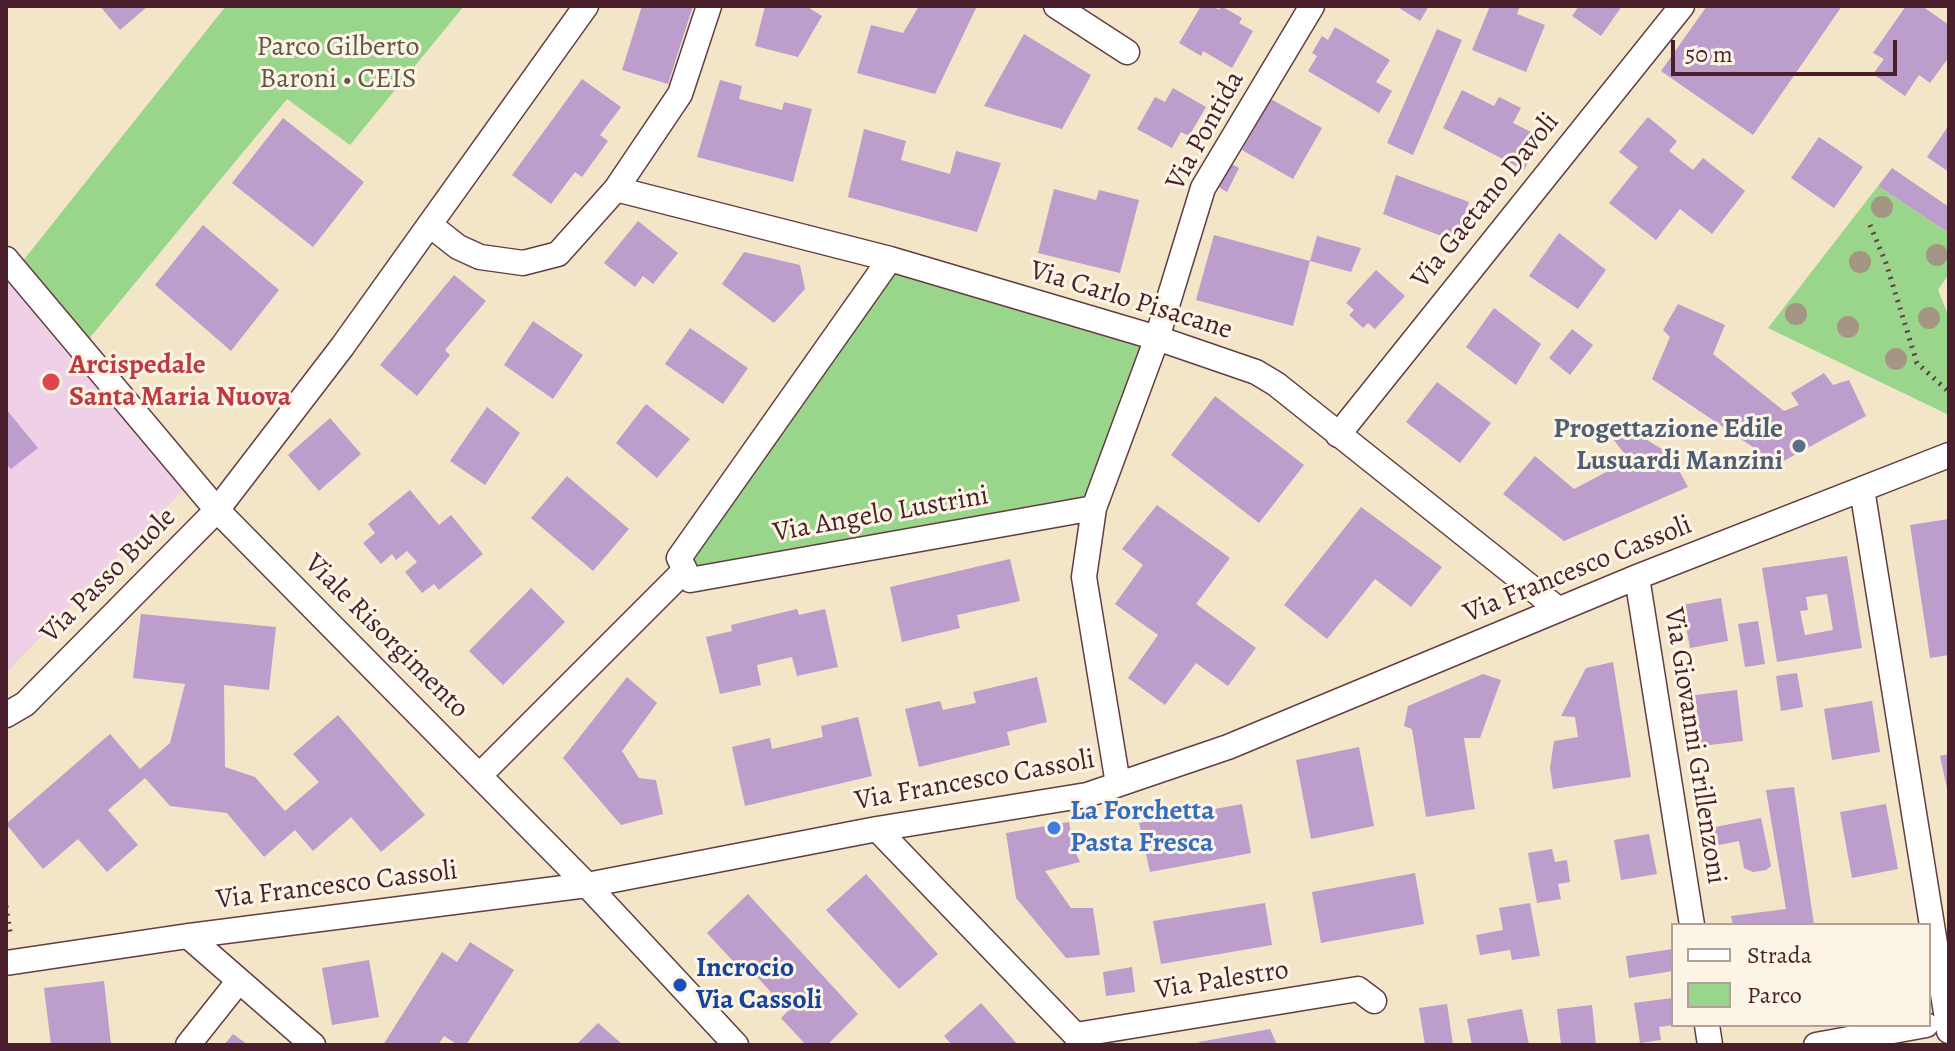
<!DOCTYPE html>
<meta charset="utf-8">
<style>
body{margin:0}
#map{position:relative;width:1955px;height:1051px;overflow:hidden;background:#f2e5c8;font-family:Alegreya,serif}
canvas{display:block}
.frame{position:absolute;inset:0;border:8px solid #4a1f2b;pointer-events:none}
.legend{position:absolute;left:1671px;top:923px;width:260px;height:104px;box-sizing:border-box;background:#fcf5e5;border:2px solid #b59f9b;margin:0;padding:10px 14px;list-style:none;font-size:24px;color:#4a1f2b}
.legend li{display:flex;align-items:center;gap:16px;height:40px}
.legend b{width:40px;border:2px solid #b59f9b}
.scale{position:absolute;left:1671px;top:40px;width:226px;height:36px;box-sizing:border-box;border:4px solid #4a1f2b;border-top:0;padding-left:10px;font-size:24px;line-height:28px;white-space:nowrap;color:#4a1f2b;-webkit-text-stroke:6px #fcf5e5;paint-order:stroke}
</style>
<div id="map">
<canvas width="1955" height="1051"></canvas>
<div class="frame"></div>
<ul class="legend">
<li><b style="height:10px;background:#fff"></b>Strada</li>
<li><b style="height:22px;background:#99d68b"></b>Parco</li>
</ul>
<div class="scale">50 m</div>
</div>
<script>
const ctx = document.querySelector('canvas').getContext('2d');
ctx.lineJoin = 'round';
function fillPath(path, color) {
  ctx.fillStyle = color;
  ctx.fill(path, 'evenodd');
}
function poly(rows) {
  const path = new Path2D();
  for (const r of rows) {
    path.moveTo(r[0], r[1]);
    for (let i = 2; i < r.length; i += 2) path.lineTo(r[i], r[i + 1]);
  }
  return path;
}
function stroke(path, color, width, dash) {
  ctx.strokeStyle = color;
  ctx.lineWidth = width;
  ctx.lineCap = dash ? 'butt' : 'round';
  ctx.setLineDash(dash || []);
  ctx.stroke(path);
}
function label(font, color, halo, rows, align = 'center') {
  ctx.font = font + ' Alegreya,serif';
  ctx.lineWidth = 6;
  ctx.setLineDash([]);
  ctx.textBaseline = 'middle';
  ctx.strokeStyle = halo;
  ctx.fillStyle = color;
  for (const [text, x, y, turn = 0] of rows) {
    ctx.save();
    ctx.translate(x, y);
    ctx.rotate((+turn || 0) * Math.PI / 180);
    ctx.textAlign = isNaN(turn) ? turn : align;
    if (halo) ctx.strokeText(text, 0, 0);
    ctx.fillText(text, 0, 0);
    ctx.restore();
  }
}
fillPath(poly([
 [6,276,186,487,6,673]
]), '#efd0e6');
fillPath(poly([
 [226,6,464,6,350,145,287,99,88,340,22,262],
 [1878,186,1949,233,1949,274,1938,290,1949,317,1949,415,1768,328],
 [890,259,1157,338,1094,508,690,580,679,558]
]), '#99d68b');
fillPath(poly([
 [100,6,148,6,120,30],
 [642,6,693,6,668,84,622,70],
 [765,6,806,6,822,16,798,57,755,46],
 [919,6,977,6,935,94,857,73,871,25,903,33],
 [1201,6,1213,6,1219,10,1221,6,1242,18,1239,23,1253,31,1232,68,1203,51,1201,56,1179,43],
 [1396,6,1429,6,1420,21],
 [1490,6,1520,6,1517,14,1545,25,1526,72,1472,50],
 [1579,6,1622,6,1601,36,1572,16],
 [1707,6,1842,6,1753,135,1661,71],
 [1906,6,1922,6,1949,25,1949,57,1930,83,1919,75,1905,96,1873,74,1884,59,1873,53],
 [1335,27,1390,60,1376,82,1392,91,1379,113,1308,71,1317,56,1312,53,1322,36,1328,40],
 [1437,29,1462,40,1413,155,1387,143],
 [1024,34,1091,75,1062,129,984,106],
 [582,79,621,107,600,135,608,141,582,177,575,172,551,204,512,175],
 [720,80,742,86,739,99,782,110,784,102,812,109,793,182,697,157],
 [1173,88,1206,107,1189,136,1181,132,1172,148,1137,129,1155,97,1165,102],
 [1462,90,1494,106,1499,97,1521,108,1513,123,1541,137,1524,170,1443,128],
 [1271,99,1322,128,1293,179,1242,150],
 [1648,117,1677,141,1669,151,1693,170,1703,158,1745,191,1712,234,1680,209,1656,240,1609,203,1638,167,1619,152],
 [283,118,364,182,313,247,232,183],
 [1949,125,1949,172,1927,157],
 [864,129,906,141,901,160,950,174,956,151,1001,163,977,232,848,197],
 [1819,137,1863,167,1834,208,1791,178],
 [1224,160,1239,168,1227,192,1212,183],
 [1892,168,1949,207,1949,233,1878,186],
 [1396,175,1469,202,1455,241,1383,214],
 [1054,189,1096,200,1099,190,1139,200,1120,273,1038,253],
 [638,221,678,253,653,284,643,276,635,287,604,263],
 [203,225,279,290,231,351,155,285],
 [1559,233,1606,270,1578,309,1529,276],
 [1214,235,1310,261,1293,326,1196,300],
 [1317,236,1361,248,1351,272,1310,261],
 [744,252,800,265,805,289,774,323,722,284],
 [1376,270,1405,296,1375,329,1368,323,1363,328,1349,315,1354,310,1346,303],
 [454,275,486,301,445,350,450,355,417,396,380,365],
 [1678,304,1725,325,1713,354,1784,411,1799,405,1791,393,1824,373,1833,385,1849,380,1866,416,1778,464,1652,379,1670,337,1663,330],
 [1494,308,1541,344,1516,385,1466,347],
 [533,321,583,355,553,399,504,365],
 [690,328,748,368,723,404,665,364],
 [1572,329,1593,345,1570,375,1549,358],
 [1437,382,1491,423,1460,463,1406,422],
 [1215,396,1304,465,1259,523,1171,455],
 [646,404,690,439,657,478,616,443],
 [487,407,520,433,485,485,450,461],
 [6,409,38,448,11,469,6,463],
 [330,418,361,454,319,491,288,455],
 [1629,429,1670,454,1688,487,1564,541,1503,494,1535,456,1574,489,1629,460,1614,440],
 [567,476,629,529,593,571,531,518],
 [410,490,439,525,451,515,483,554,439,590,434,584,422,593,405,572,417,562,407,551,396,560,392,554,381,564,363,543,375,533,368,524],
 [1157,505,1230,558,1196,604,1256,648,1228,686,1196,663,1165,705,1128,678,1158,635,1115,604,1143,565,1122,549],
 [1361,507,1442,567,1411,607,1375,579,1327,639,1284,605],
 [1949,519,1949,655,1930,658,1910,525],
 [1847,556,1862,648,1777,662,1762,568],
 [1827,594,1833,630,1805,635,1800,611,1808,610,1806,597],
 [1010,559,1020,601,957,615,960,628,902,642,890,587],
 [531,588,565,622,503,685,469,651],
 [1721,598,1728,641,1690,648,1682,605],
 [797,609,799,615,825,609,838,667,797,676,792,657,774,661,757,665,761,685,720,694,706,637,732,631,731,625],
 [141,614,276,627,269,690,224,685,225,767,255,777,285,811,319,782,293,754,338,715,425,815,381,852,351,817,313,851,295,830,264,857,227,813,170,806,145,778,108,810,138,845,107,872,78,839,43,869,6,824,110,734,140,769,170,743,185,684,133,678],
 [1758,621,1765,664,1745,667,1738,624],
 [1613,662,1631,777,1553,789,1550,768,1554,741,1578,737,1575,717,1561,716,1586,668],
 [1797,673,1803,707,1781,711,1776,676],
 [1483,674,1501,680,1480,738,1464,738,1475,809,1426,817,1412,729,1404,726,1408,706],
 [627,677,657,703,622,751,639,778,656,780,663,814,621,825,563,758],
 [1037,677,1047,722,1007,732,1010,745,919,767,905,709,940,701,943,710,976,703,973,692],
 [1737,690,1743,741,1701,746,1695,695],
 [1872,701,1880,752,1832,760,1824,709],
 [858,717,872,776,745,806,732,747,770,738,772,749,798,743,823,737,821,726],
 [1359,747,1374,826,1311,839,1296,760],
 [1949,754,1949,793,1948,793,1940,756],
 [1794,787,1814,925,1733,925,1731,916,1786,909,1766,790],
 [1242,804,1251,853,1150,872,1139,823],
 [1886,804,1898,869,1852,878,1840,812],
 [1761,818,1771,866,1766,870,1753,872,1744,868,1739,841,1714,846,1710,828],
 [1069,822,1073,847,1080,862,1045,871,1071,908,1093,908,1100,955,1066,958,1016,898,1006,833],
 [1649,834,1657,874,1621,880,1614,840],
 [1552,849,1555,862,1567,860,1570,882,1558,884,1561,899,1537,903,1528,853],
 [1415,873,1424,924,1321,943,1312,892],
 [866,874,938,954,899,989,826,910],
 [748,894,858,1014,827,1045,806,1045,781,1018,788,1011,749,968,744,973,707,933],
 [1265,903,1272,945,1161,964,1153,921],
 [1530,903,1540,956,1512,960,1510,950,1480,955,1476,935,1503,930,1499,908],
 [470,942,514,970,466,1045,458,1045,444,1036,438,1045,383,1045,442,952,457,962],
 [1673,949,1673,971,1629,978,1626,956],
 [369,960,379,1017,332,1025,322,968],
 [1132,967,1135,992,1106,996,1103,972],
 [104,981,111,1045,51,1045,44,988],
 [1673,998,1673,1025,1659,1027,1661,1040,1640,1043,1634,1003],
 [981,1003,1018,1045,952,1045,944,1036],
 [1447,1004,1453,1045,1425,1045,1419,1008],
 [1592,1005,1596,1045,1561,1045,1557,1009],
 [1522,1009,1529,1045,1472,1045,1467,1019],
 [598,1023,623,1045,576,1045],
 [1270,1029,1277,1045,1200,1045,1199,1042],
 [233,1034,248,1045,224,1045]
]), '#bd9dcb');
const minor = poly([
 [1056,6,1127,52],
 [616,189,890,259,1157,338,1256,372,1276,384,1558,609],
 [430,225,458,247,480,257,523,263,558,254,616,189,680,94,709,6],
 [6,259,217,510,587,885,736,1045],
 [890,259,679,558,690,580,1094,508],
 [1338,435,1682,6],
 [1862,489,1949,1031],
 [1637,577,1692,925],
 [6,715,25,704,217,510,342,347,586,6],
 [480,775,685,570],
 [1118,784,1084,577,1094,508,1157,338,1203,188,1312,6],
 [877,829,1085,1045],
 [188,936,313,1045],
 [6,963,188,936,587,885,877,829,1087,795,1228,747,1637,577,1949,455],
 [1707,1025,1710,1045],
 [1076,1035,1358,989,1374,1001],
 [188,1045,238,982],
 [1816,1045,1926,1025]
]);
stroke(minor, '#633d43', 27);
stroke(poly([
 [1870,225,1886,263,1917,363,1949,392],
 [6,906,10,932,15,934]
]), '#633d43', 5, [2, 6]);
stroke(minor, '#fff', 24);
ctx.fillStyle = '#a39682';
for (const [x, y] of [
 [1882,207],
 [1937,255],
 [1860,262],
 [1796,314],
 [1929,318],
 [1848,327],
 [1896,359]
]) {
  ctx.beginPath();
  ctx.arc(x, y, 11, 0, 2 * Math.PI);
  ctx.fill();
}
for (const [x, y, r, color] of [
 [51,382,10,"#e0444e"],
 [1799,446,8,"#5c6f8a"],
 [1054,828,8,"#3f7fe0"],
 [680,985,8,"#1a4fb4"]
]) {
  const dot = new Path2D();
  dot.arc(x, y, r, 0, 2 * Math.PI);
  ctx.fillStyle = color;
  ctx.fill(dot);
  stroke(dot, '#fcf5e5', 3);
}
label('28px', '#625648', '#fcf5e5', [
 ["Parco Gilberto",338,48],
 ["Baroni • CEIS",338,80]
]);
label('28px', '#4a1f2b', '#fcf5e5', [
 ["Via Pontida",1206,131,-61],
 ["Via Gaetano Davoli",1486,201,-51],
 ["Via Carlo Pisacane",1131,301,17],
 ["Via Angelo Lustrini",881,515,-10],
 ["Via Francesco Cassoli",1578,570,-22],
 ["Via Passo Buole",109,576,-45],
 ["Viale Risorgimento",386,637,45],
 ["Via Giovanni Grillenzoni",1694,746,81],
 ["Via Francesco Cassoli",975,781,-10],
 ["Via Francesco Cassoli",337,886,-7],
 ["Via Palestro",1222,981,-9]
]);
label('bold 28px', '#be3a42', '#fcf5e5', [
 ["Arcispedale",69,366],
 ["Santa Maria Nuova",69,398]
], 'left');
label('bold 28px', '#4e5e75', '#fcf5e5', [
 ["Progettazione Edile",1783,430],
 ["Lusuardi Manzini",1783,462]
], 'right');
label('bold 28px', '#366cbe', '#fcf5e5', [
 ["La Forchetta",1070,812],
 ["Pasta Fresca",1070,844]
], 'left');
label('bold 28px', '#164399', '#fcf5e5', [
 ["Incrocio",696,969],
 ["Via Cassoli",696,1001]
], 'left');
</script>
